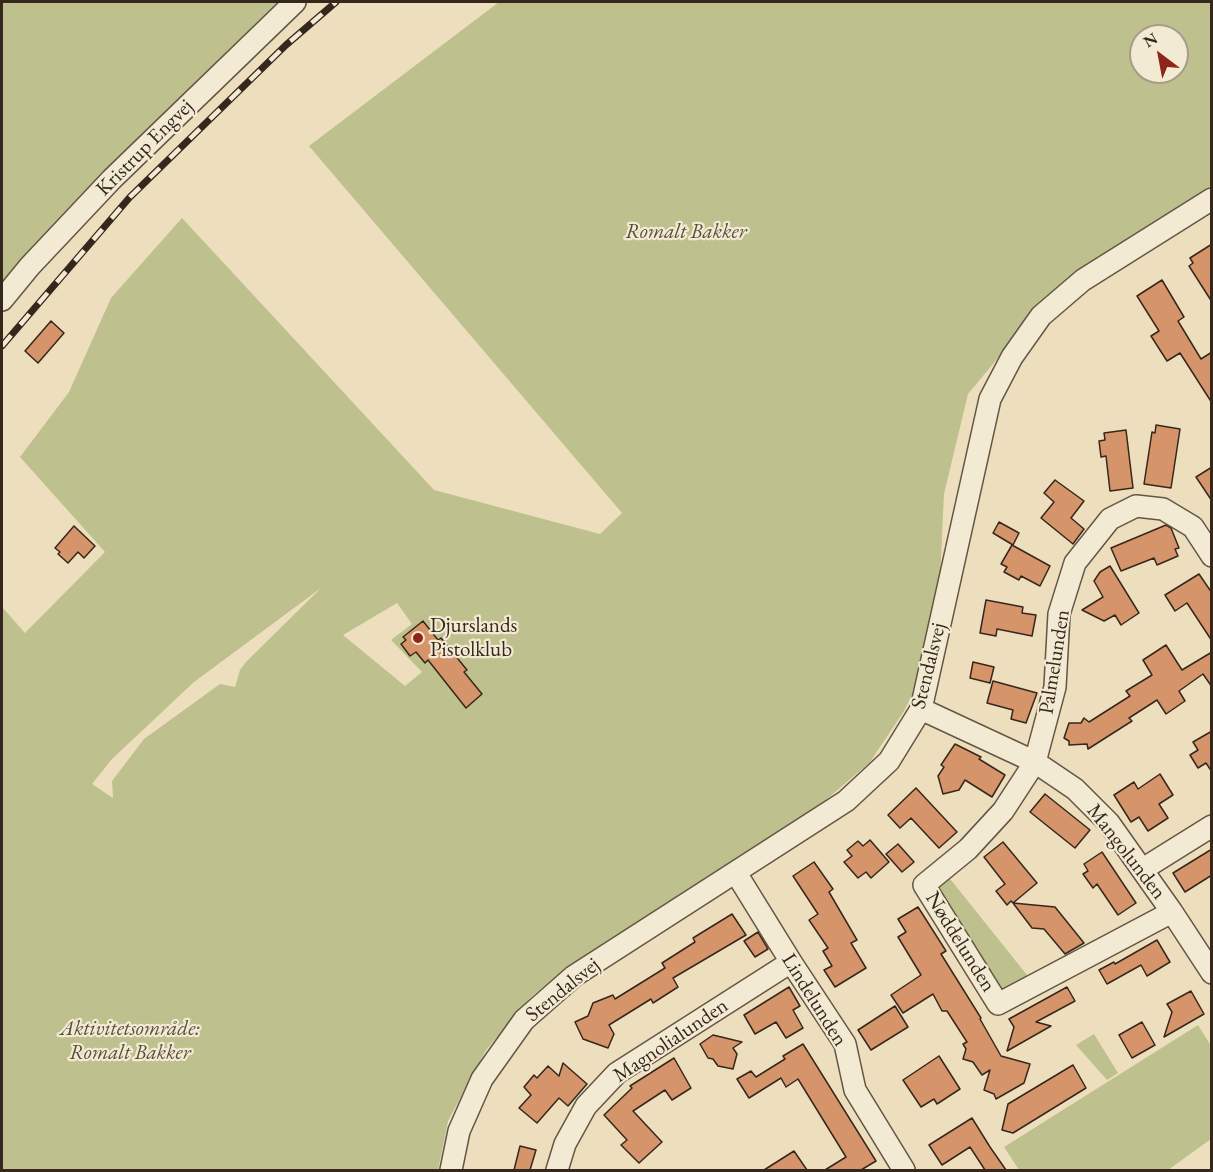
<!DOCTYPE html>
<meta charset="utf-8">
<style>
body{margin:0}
#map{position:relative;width:1213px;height:1172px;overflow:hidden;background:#eddfbd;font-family:"EB Garamond",serif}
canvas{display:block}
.frame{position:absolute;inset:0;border:3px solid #36271d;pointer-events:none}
.north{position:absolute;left:1129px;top:24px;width:60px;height:60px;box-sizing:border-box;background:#f3ead4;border:2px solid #a79c8b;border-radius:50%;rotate:328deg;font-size:16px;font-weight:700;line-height:24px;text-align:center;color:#36271d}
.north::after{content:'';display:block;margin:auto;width:21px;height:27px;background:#8f2418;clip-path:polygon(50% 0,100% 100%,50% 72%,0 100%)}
</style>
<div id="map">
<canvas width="1213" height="1172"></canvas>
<div class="frame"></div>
<div class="north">N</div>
</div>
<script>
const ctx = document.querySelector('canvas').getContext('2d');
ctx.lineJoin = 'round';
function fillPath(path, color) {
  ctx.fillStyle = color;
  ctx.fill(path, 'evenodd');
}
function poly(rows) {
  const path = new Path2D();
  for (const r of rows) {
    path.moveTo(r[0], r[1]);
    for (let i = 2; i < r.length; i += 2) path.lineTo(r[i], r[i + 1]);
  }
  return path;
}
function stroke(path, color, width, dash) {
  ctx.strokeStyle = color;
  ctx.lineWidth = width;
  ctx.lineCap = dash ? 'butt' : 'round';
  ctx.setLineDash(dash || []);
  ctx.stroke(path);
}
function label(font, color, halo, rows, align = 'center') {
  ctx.font = font + ' "EB Garamond",serif';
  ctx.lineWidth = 4.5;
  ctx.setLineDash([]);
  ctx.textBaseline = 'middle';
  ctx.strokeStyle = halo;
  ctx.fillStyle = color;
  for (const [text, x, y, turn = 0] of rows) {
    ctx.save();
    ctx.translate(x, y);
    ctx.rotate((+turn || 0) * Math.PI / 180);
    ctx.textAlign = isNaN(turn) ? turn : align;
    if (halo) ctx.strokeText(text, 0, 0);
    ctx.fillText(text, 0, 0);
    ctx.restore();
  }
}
fillPath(poly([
 [2,2,282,2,2,286],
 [499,2,1211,2,1211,186,1147,228,1047,299,968,394,944,494,940,579,917,685,904,711,870,762,806,817,565,969,531,997,486,1050,448,1121,438,1170,2,1170,2,607,25,633,105,552,20,457,69,392,111,298,182,218,434,490,600,534,622,513,309,146],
 [1141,36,1177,36,1177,72,1141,72],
 [321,588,246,662,240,670,235,687,220,684,144,739,112,781,113,798,92,784,112,759,194,682],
 [397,603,412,624,391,640,422,672,405,686,343,635],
 [947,875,1031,980,998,993,939,900,938,884],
 [1198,1025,1211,1046,1211,1139,1168,1170,1019,1170,1004,1147],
 [1094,1034,1118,1073,1107,1080,1076,1045]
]), '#bec08d');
const building = poly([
 [1212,244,1212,302,1189,266,1193,263,1190,258,1212,244],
 [1162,280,1184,317,1178,321,1201,359,1212,352,1212,403,1180,353,1167,361,1151,336,1159,331,1137,296,1162,280],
 [51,321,64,333,38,363,25,351,51,321],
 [1156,425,1180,429,1171,488,1144,484,1152,432,1155,433,1156,425],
 [1126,430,1133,488,1110,491,1106,456,1101,457,1099,441,1105,440,1104,433,1126,430],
 [1212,467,1212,501,1196,477,1212,467],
 [1055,480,1084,501,1071,518,1084,529,1073,544,1041,518,1054,502,1044,493,1055,480],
 [999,522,1019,533,1013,545,993,533,999,522],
 [1166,525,1171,528,1179,548,1175,549,1178,556,1157,565,1154,558,1121,571,1111,548,1166,525],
 [74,526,95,546,84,558,78,552,68,563,58,554,60,552,55,548,74,526],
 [1012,545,1050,566,1040,586,1021,576,1019,580,1004,572,1007,567,1001,564,1012,545],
 [1110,566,1139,613,1121,625,1115,615,1104,621,1082,610,1103,597,1094,581,1100,572,1110,566],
 [1199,574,1212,593,1212,641,1187,603,1175,611,1165,595,1199,574],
 [986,600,1023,607,1022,613,1036,615,1032,636,997,629,996,636,980,633,986,600],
 [423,621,438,640,441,638,467,670,464,672,482,694,466,708,428,660,425,663,416,652,410,656,401,644,406,640,403,637,423,621],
 [1166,645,1182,670,1212,652,1212,687,1203,674,1179,691,1185,701,1166,714,1157,700,1129,718,1132,721,1088,749,1087,744,1069,745,1069,741,1064,738,1069,723,1081,723,1084,718,1089,722,1130,696,1126,691,1152,675,1143,660,1166,645],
 [973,662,994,667,990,683,970,678,973,662],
 [993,681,1037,693,1026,723,1011,719,1013,710,987,703,993,681],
 [1212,731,1212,772,1206,763,1198,768,1190,755,1198,750,1193,742,1212,731],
 [955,744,981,757,979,759,1005,775,992,797,965,780,959,790,943,794,938,776,944,767,941,765,955,744],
 [1160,774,1173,795,1159,804,1168,818,1148,831,1139,817,1131,822,1114,795,1134,782,1138,789,1160,774],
 [916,788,957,832,939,848,911,818,900,828,888,815,916,788],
 [1045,794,1090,830,1075,848,1030,812,1045,794],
 [870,840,889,862,871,878,866,872,858,878,844,862,852,856,847,850,858,841,863,846,870,840],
 [1003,842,1037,883,1013,903,1011,901,1007,905,996,891,1005,884,984,857,1003,842],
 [898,844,914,862,902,872,886,854,898,844],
 [1212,849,1212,875,1185,892,1173,873,1212,849],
 [1102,852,1136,903,1118,915,1097,884,1093,888,1083,874,1088,871,1084,864,1102,852],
 [814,862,833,889,829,892,857,940,851,943,866,968,835,987,824,970,832,966,823,951,828,948,809,920,818,914,793,876,814,862],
 [1013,903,1055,907,1084,943,1065,954,1044,929,1032,928,1013,903],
 [918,907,946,951,941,954,981,1018,980,1019,1001,1056,1030,1064,1024,1083,996,1099,994,1094,984,1090,990,1070,982,1075,973,1062,963,1059,966,1049,963,1044,967,1042,947,1011,942,1011,933,994,903,1013,891,995,921,975,898,937,906,932,898,919,918,907],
 [732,914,746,935,673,978,678,987,653,1003,651,999,609,1025,614,1034,608,1048,583,1039,575,1022,588,1016,593,1003,613,995,615,999,665,968,662,963,695,942,693,938,732,914],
 [758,932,768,949,755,957,744,941,758,932],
 [1157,940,1170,962,1147,976,1141,965,1107,984,1099,970,1114,962,1115,964,1157,940],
 [789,987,800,1006,793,1010,803,1028,786,1038,776,1022,755,1034,744,1015,789,987],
 [1067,987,1075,1001,1036,1022,1051,1026,1007,1051,1014,1027,1009,1019,1067,987],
 [1191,991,1204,1014,1164,1037,1172,1012,1167,1004,1191,991],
 [895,1006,908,1027,871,1050,858,1030,895,1006],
 [1142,1022,1155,1045,1132,1058,1119,1035,1142,1022],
 [713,1035,742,1042,733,1048,737,1054,733,1069,718,1066,713,1059,708,1058,700,1044,713,1035],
 [803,1044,876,1161,861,1170,825,1170,846,1157,798,1079,786,1087,781,1078,749,1098,737,1079,751,1071,756,1077,785,1059,783,1056,803,1044],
 [939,1056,960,1089,937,1104,934,1099,921,1107,903,1080,939,1056],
 [674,1058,691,1088,672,1100,665,1090,633,1111,662,1142,639,1163,621,1145,627,1140,604,1115,632,1088,630,1086,674,1058],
 [563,1063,587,1084,568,1106,559,1098,537,1123,519,1108,531,1095,524,1087,534,1075,537,1078,548,1066,559,1076,563,1063],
 [1073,1065,1086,1088,1013,1133,1002,1130,1008,1104,1073,1065],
 [972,1118,990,1147,1006,1170,985,1170,970,1147,942,1165,929,1145,972,1118],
 [520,1146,536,1150,530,1170,514,1170,520,1146],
 [794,1151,807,1170,764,1170,794,1151]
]);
fillPath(building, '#d6946a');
stroke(building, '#36271d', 1.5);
const minor = poly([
 [2,300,30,266,112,179,295,2],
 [921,709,1035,762,1075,789,1109,823,1172,912,1212,973],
 [1143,869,1212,826],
 [736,873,791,962,845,1044,855,1090,904,1170],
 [1172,912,998,1004,924,885,968,849,1003,811,1035,762,1055,687,1059,614,1075,563,1110,519,1136,506,1163,509,1193,527,1212,556],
 [451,1170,459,1131,482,1079,524,1020,574,976,846,801,889,761,921,709,990,399,1012,357,1041,316,1083,280,1212,199],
 [557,1170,565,1144,586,1106,617,1073,791,962]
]);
stroke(minor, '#645545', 24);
stroke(minor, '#f3ead4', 21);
const rail = poly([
 [2,346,130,197,286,45,336,2]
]);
stroke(rail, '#36271d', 7);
stroke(rail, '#f3ead4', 4.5, [14]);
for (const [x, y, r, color] of [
 [418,638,6,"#8f2418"]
]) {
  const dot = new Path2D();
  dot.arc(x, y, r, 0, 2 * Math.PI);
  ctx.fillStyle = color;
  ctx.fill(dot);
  stroke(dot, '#f3ead4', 2);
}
label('21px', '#36271d', '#f3ead4', [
 ["Kristrup Engvej",145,148,-45],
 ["Palmelunden",1055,662,-81],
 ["Stendalsvej",929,666,-76],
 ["Mangolunden",1126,852,52],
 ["Nøddelunden",960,942,58],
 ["Stendalsvej",563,990,-39],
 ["Lindelunden",814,1000,58],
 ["Magnolialunden",671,1041,-34]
]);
label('italic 21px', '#584d39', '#f3ead4', [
 ["Romalt Bakker",686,232],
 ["Aktivitetsområde:",130,1029],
 ["Romalt Bakker",130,1053]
]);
label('21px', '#36271d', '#f3ead4', [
 ["Djurslands",430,626],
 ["Pistolklub",430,650]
], 'left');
</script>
